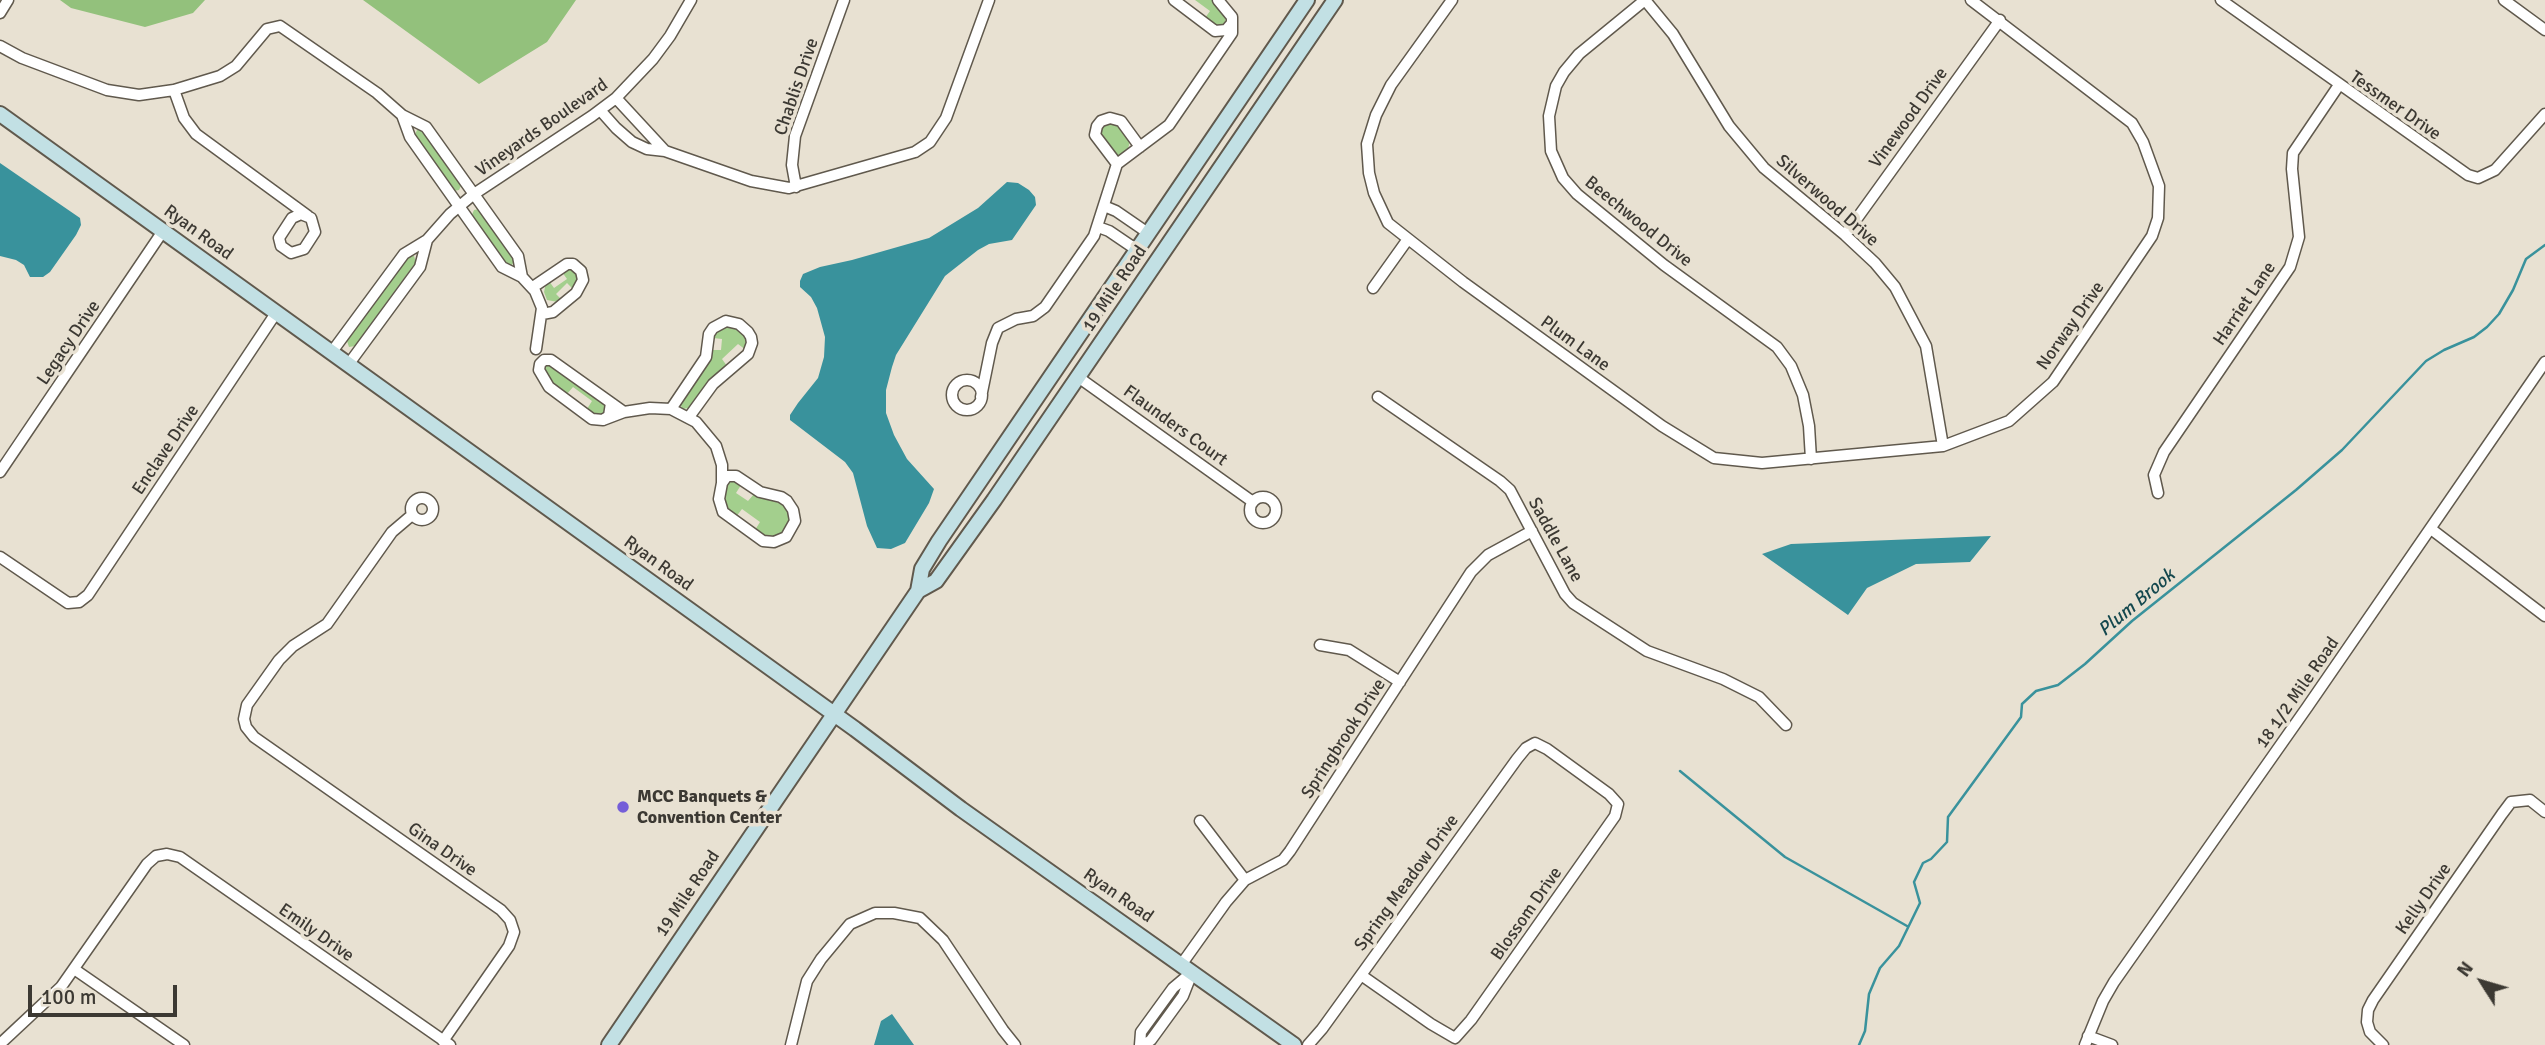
<!DOCTYPE html>
<style>
body{margin:0}
#map{position:relative;width:2545px;height:1045px;overflow:hidden;background:#e8e1d2;font-family:Signika,sans-serif}
canvas{display:block}
.north{position:absolute;left:2447px;top:947px;width:70px;height:70px;-webkit-text-stroke:5px #e8e1d2;paint-order:stroke;rotate:307deg;font-size:19px;font-weight:700;line-height:28px;text-align:center;color:#3c3933}
.north::after{content:'';display:block;margin:auto;width:24px;height:32px;background:#3c3933;clip-path:polygon(50% 0,100% 100%,50% 72%,0 100%)}
.scale{position:absolute;left:28px;top:985px;width:149px;height:32px;box-sizing:border-box;border:4px solid #3c3933;border-top:0;padding-left:9px;font-size:21px;line-height:24px;white-space:nowrap;color:#3c3933;-webkit-text-stroke:5px #e8e1d2;paint-order:stroke}
</style>
<div id="map">
<canvas width="2545" height="1045"></canvas>
<div class="north">N</div>
<div class="scale">100 m</div>
</div>
<script>
const ctx = document.querySelector('canvas').getContext('2d');
ctx.lineJoin = 'round';
function fillPath(path, color) {
  ctx.fillStyle = color;
  ctx.fill(path, 'evenodd');
}
function poly(rows) {
  const path = new Path2D();
  for (const r of rows) {
    if (r.length === 3) {
      path.moveTo(r[0] + r[2], r[1]);
      path.arc(r[0], r[1], r[2], 0, 2 * Math.PI);
      continue;
    }
    path.moveTo(r[0], r[1]);
    for (let i = 2; i < r.length; i += 2) path.lineTo(r[i], r[i + 1]);
  }
  return path;
}
function stroke(path, color, width, dash) {
  ctx.strokeStyle = color;
  ctx.lineWidth = width;
  ctx.lineCap = dash ? 'butt' : 'round';
  ctx.setLineDash(dash || []);
  ctx.stroke(path);
}
function label(font, color, halo, rows, align = 'center') {
  ctx.font = font + ' Signika,sans-serif';
  ctx.lineWidth = 7;
  ctx.setLineDash([]);
  ctx.textBaseline = 'middle';
  ctx.strokeStyle = halo;
  ctx.fillStyle = color;
  for (const [text, x, y, turn = 0] of rows) {
    ctx.save();
    ctx.translate(x, y);
    ctx.rotate((+turn || 0) * Math.PI / 180);
    ctx.textAlign = isNaN(turn) ? turn : align;
    if (halo) ctx.strokeText(text, 0, 0);
    ctx.fillText(text, 0, 0);
    ctx.restore();
  }
}
fillPath(poly([
 [1195,0,1212,0,1226,15,1225,23,1218,26,1205,18,1210,11],
 [1109,122,1119,124,1130,141,1128,149,1120,155,1115,155,1100,137,1101,127],
 [421,129,424,130,460,182,461,186,459,190,454,191,451,188,414,137,417,130],
 [479,209,515,259,512,265,505,265,471,217,474,210],
 [409,256,414,256,416,262,355,346,349,347,347,341],
 [567,269,571,269,577,275,576,286,573,289,567,283,556,294,562,300,558,302,547,300,544,292,546,283,549,281,554,288,567,279,562,272],
 [726,327,737,328,744,333,747,343,746,350,738,344,722,359,727,366,711,378,689,408,682,409,680,402,709,363,713,350,721,350,722,339,713,338,720,329],
 [546,365,552,366,605,405,605,413,596,416,587,409,592,401,573,387,567,394,554,384,544,370],
 [732,481,741,485,736,493,748,501,754,494,784,505,790,516,787,529,781,535,769,538,755,530,760,522,742,509,736,517,728,509,724,500,726,486]
]), '#a3cf8d');
fillPath(poly([
 [60,0,205,0,193,13,145,27,71,8],
 [363,0,576,0,547,42,479,84]
]), '#93c17c');
fillPath(poly([
 [0,163,80,218,81,225,76,235,50,272,43,277,30,277,24,265,16,260,0,256],
 [1007,182,1018,183,1029,190,1035,197,1036,205,1012,240,989,244,978,250,945,276,896,355,892,367,886,390,886,413,894,435,907,459,934,489,929,503,905,543,891,549,877,548,867,526,853,473,845,462,790,420,790,415,798,403,818,378,824,357,825,337,817,308,811,297,800,287,800,281,803,274,820,267,852,260,929,238,978,208],
 [1991,536,1970,562,1916,564,1867,588,1848,615,1762,554,1791,544],
 [892,1014,914,1045,874,1045,881,1021]
]), '#39929c');
stroke(poly([
 [1680,771,1785,857,1907,926],
 [1859,1045,1865,1031,1869,994,1880,968,1899,946,1920,903,1914,882,1923,863,1931,859,1947,842,1948,817,2021,717,2022,704,2036,691,2058,685,2085,664,2132,621,2296,490,2342,450,2426,361,2444,350,2474,337,2487,327,2499,314,2513,290,2526,259,2545,245]
]), '#39929c', 2.5);
const minor = poly([
 [1174,0,1215,31,1226,30,1232,23],
 [1452,0,1391,85,1376,115,1367,144,1369,173,1374,193,1388,223,1463,282,1662,426,1714,458,1762,463,1943,446,2009,421,2053,382,2152,236,2158,218,2159,186,2143,142,2132,123,1971,0],
 [1645,0,1579,54,1564,72,1556,86,1549,116,1551,151,1563,178,1577,194,1664,265,1777,347,1791,366,1803,395,1809,426,1811,459],
 [1645,0,1673,34,1729,126,1764,168,1845,235,1875,263,1895,287,1926,346,1943,446],
 [2221,0,2468,175,2478,178,2495,170,2545,114],
 [2504,0,2545,30],
 [0,13,8,0],
 [0,46,22,58,107,90,139,95,174,90,220,76,236,66,267,29,280,26,377,93,402,115],
 [174,90,184,118,196,134,308,216],
 [600,110,616,128,632,142,647,149,665,151,616,98],
 [402,115,426,127,518,256,522,277,502,267,410,137,402,115],
 [665,151,751,181,789,188,915,152,930,142,946,118,989,0],
 [1117,164,1095,135,1097,126,1101,121,1110,118,1121,121,1140,147],
 [796,187,792,165,795,136,844,0],
 [1104,206,1116,211,1148,233],
 [301,214,311,218,315,232,304,249,291,253,281,246,279,238,292,218,301,214],
 [1098,227,1109,231,1137,250],
 [1845,235,2000,20],
 [427,240,450,214,474,194,592,116,616,98,653,59,670,36,691,0],
 [522,277,535,291,542,308,536,349],
 [533,287,567,264,573,264,581,271,583,280,576,293,553,312,542,314],
 [1373,288,1408,239],
 [331,353,404,254,427,240,420,267,348,365],
 [1078,377,1253,502],
 [967,395,15],
 [981,397,992,343,998,328,1016,319,1033,316,1045,307,1094,236,1117,164,1169,125,1232,33,1232,17,1218,0],
 [1378,397,1500,481,1510,490,1565,594,1573,603,1647,651,1723,679,1759,697,1786,725],
 [671,409,706,357,709,334,713,328,726,321,739,324,748,332,751,337,752,343,748,354,713,384,689,417],
 [624,412,650,408,671,409,696,422,716,446,722,465,722,483],
 [603,420,624,412,551,360,544,360,540,364,539,370,549,387,592,419,603,420,609,416,611,403],
 [0,472,163,231],
 [727,476,736,476,760,492,781,497,787,501,793,510,795,521,786,537,774,542,763,541,723,512,719,499,722,483,727,476],
 [2158,493,2154,475,2164,452,2290,267,2299,237,2292,169,2293,153,2339,85],
 [1263,510,13],
 [422,509,11],
 [412,515,392,532,327,624,293,646,279,660,247,705,244,719,246,727,254,737,501,910,510,920,514,932,509,946,443,1041],
 [2431,529,2545,616],
 [0,557,68,603,79,602,88,595,276,313],
 [1320,645,1349,650,1400,682],
 [1200,821,1245,880],
 [1181,965,1226,902,1245,880,1283,860,1290,851,1471,572,1488,555,1532,531],
 [74,969,184,1045],
 [2088,1036,2112,1045],
 [0,1044,61,987,147,864,156,856,167,854,180,857,450,1045],
 [791,1045,807,981,821,959,850,924,875,913,894,913,920,918,943,940,1003,1030,1015,1045],
 [1140,1045,1141,1032,1173,988,1192,972],
 [1144,1045,1151,1040,1183,996,1192,973],
 [1308,1045,1322,1029,1517,759,1526,748,1535,743,1547,749,1609,794,1618,804,1615,816,1471,1020,1455,1038,1431,1024,1361,975],
 [2085,1045,2103,1001,2114,982,2308,706,2545,362],
 [2383,1045,2370,1032,2367,1022,2368,1010,2373,1000,2502,814,2511,802,2530,800,2545,812]
]);
const secondary = poly([
 [0,114,855,729,961,809,1294,1045],
 [918,591,936,581,994,500,1335,0],
 [609,1045,918,591,922,569,939,541,1307,0]
]);
stroke(minor, '#60594d', 13);
stroke(secondary, '#60594d', 18);
stroke(minor, '#fff', 10);
stroke(secondary, '#c2e0e4', 14);
for (const [x, y, r, color] of [
 [623,807,7,"#755ed8"]
]) {
  const dot = new Path2D();
  dot.arc(x, y, r, 0, 2 * Math.PI);
  ctx.fillStyle = color;
  ctx.fill(dot);
  stroke(dot, '#e8e1d2', 2.5);
}
label('18px', '#3c3933', '#e8e1d2', [
 ["Chablis Drive",797,87,-71],
 ["Tessmer Drive",2395,106,35],
 ["Vinewood Drive",1909,118,-54],
 ["Vineyards Boulevard",542,128,-35],
 ["Silverwood Drive",1827,201,41],
 ["Beechwood Drive",1638,222,39],
 ["Ryan Road",198,233,36],
 ["19 Mile Road",1115,289,-56],
 ["Harriet Lane",2245,304,-56],
 ["Norway Drive",2071,326,-55],
 ["Legacy Drive",69,343,-56],
 ["Plum Lane",1575,344,36],
 ["Flaunders Court",1175,426,36],
 ["Enclave Drive",166,450,-56],
 ["Saddle Lane",1555,540,61],
 ["Ryan Road",658,564,36],
 ["18 1/2 Mile Road",2298,693,-55],
 ["Springbrook Drive",1344,739,-57],
 ["Gina Drive",442,850,35],
 ["Spring Meadow Drive",1407,883,-54],
 ["19 Mile Road",688,894,-56],
 ["Ryan Road",1118,896,35],
 ["Kelly Drive",2424,899,-55],
 ["Blossom Drive",1527,914,-55],
 ["Emily Drive",316,933,35]
]);
label('bold 18px', '#3c3933', '#e8e1d2', [
 ["MCC Banquets &",637,797],
 ["Convention Center",637,818]
], 'left');
label('italic 19px', '#14484e', '#e8e1d2', [
 ["Plum Brook",2137,603,-40]
]);
</script>
